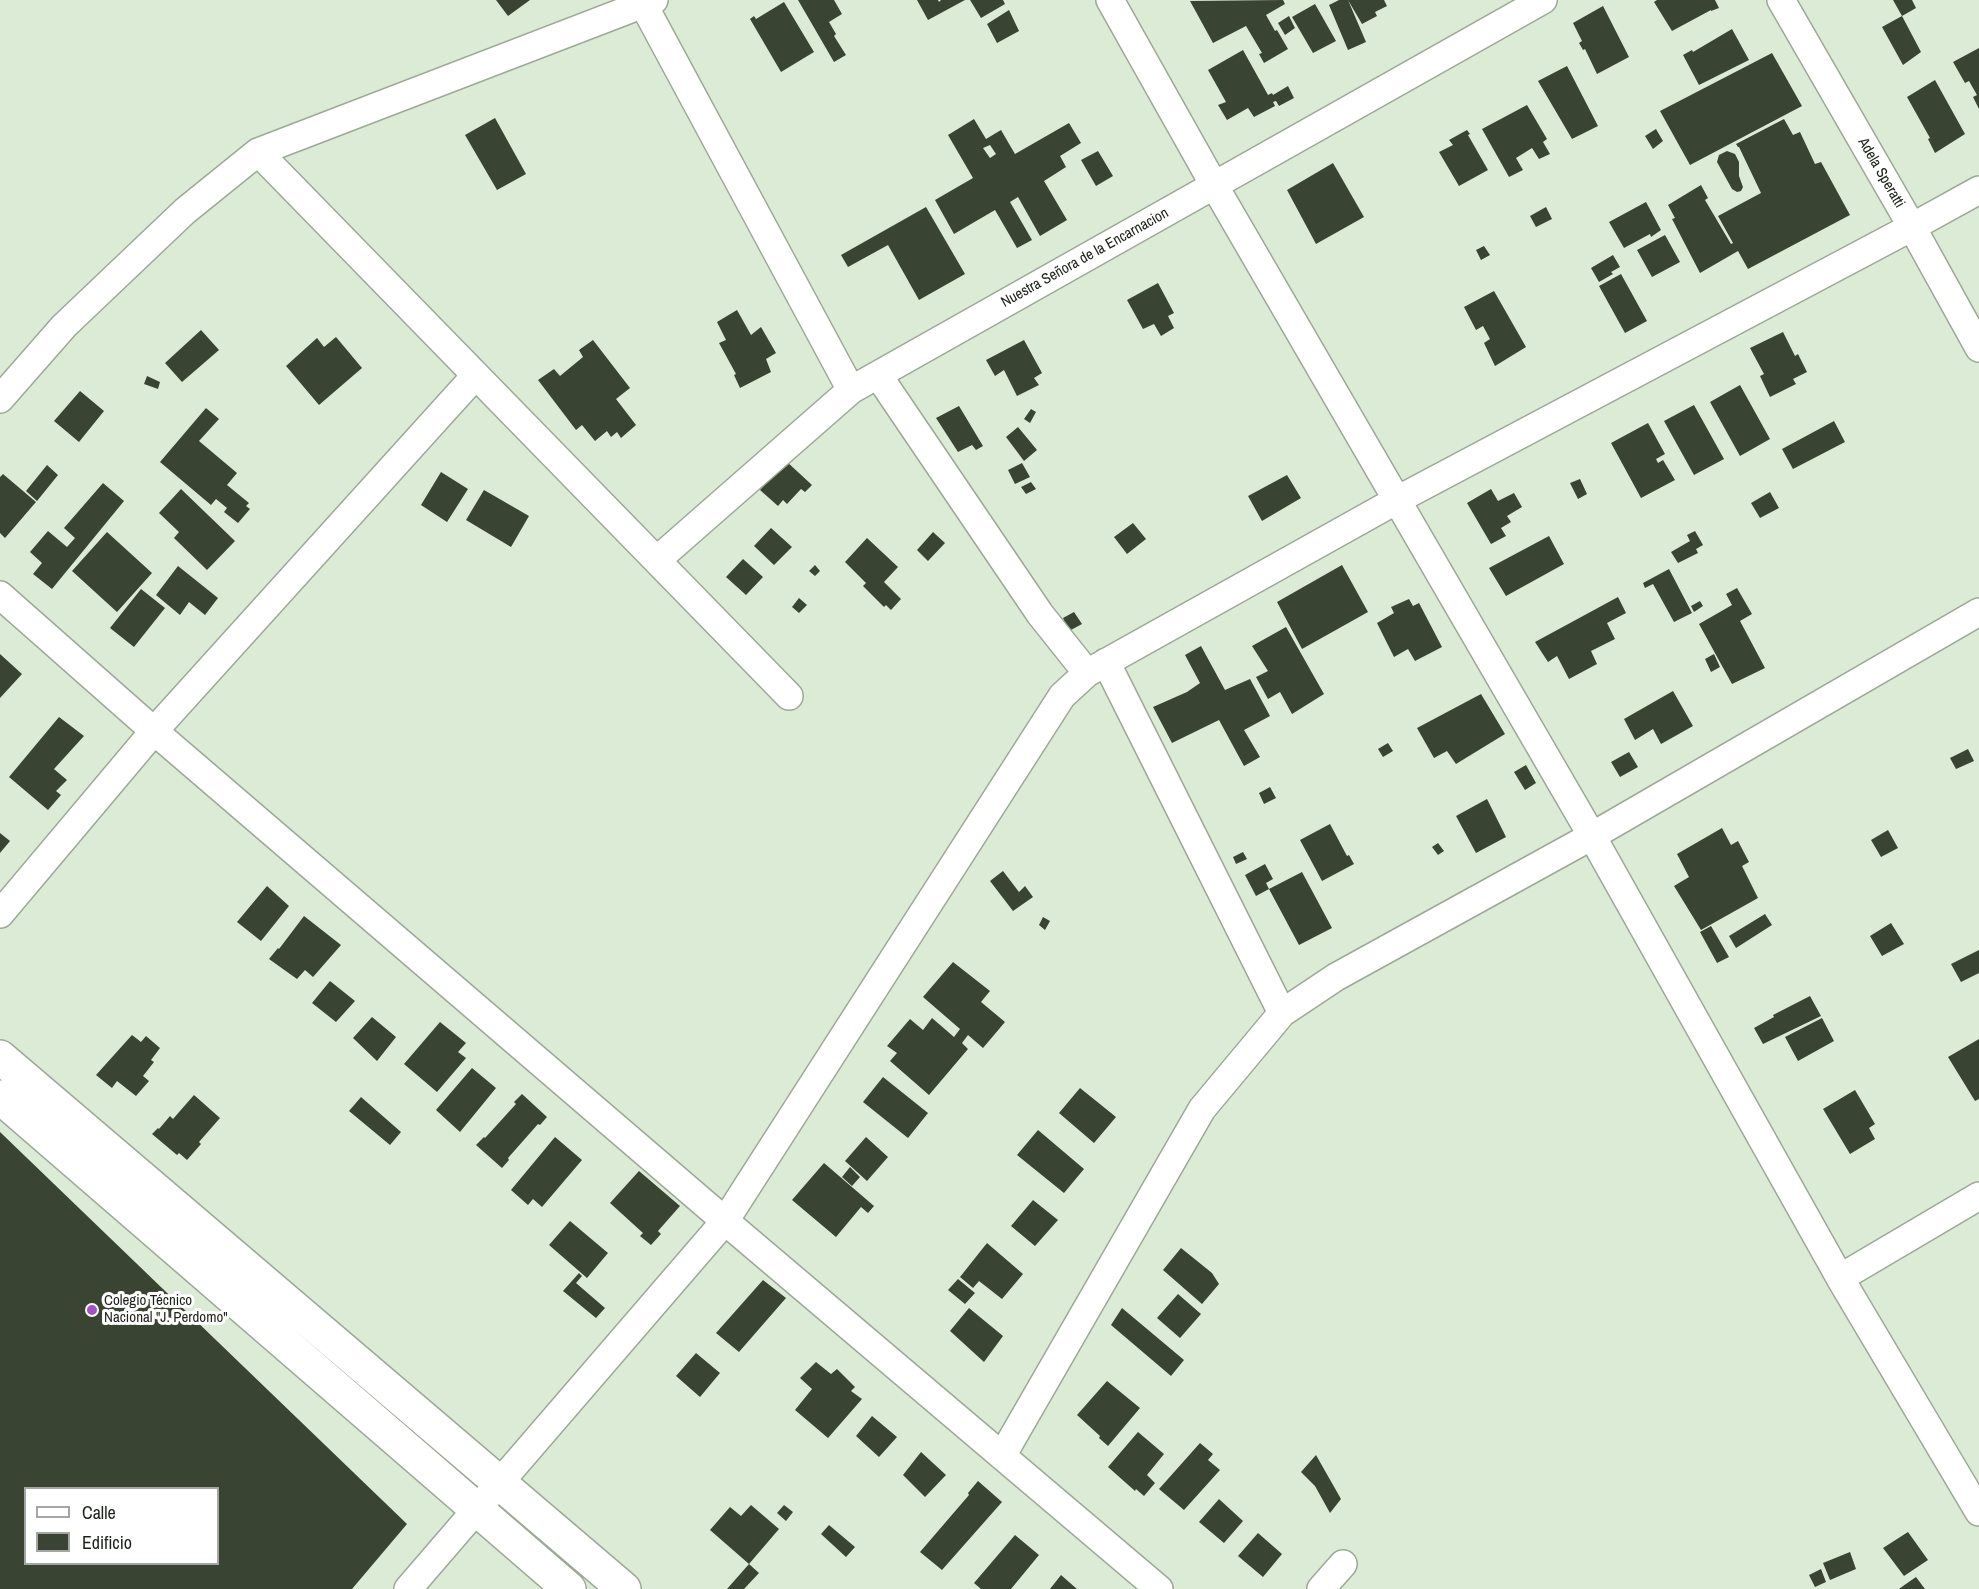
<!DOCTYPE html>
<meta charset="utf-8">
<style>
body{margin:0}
#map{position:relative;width:1979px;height:1589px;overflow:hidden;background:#dcebd6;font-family:"Archivo Narrow",sans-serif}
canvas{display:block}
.legend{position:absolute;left:24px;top:1487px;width:195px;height:78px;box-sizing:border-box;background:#fff;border:2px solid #a4a6a3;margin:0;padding:8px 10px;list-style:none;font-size:18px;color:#1c2119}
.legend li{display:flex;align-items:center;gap:12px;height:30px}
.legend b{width:30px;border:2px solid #a4a6a3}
</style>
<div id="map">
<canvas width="1979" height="1589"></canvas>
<ul class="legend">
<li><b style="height:8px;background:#fff"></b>Calle</li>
<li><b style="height:16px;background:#394433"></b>Edificio</li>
</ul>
</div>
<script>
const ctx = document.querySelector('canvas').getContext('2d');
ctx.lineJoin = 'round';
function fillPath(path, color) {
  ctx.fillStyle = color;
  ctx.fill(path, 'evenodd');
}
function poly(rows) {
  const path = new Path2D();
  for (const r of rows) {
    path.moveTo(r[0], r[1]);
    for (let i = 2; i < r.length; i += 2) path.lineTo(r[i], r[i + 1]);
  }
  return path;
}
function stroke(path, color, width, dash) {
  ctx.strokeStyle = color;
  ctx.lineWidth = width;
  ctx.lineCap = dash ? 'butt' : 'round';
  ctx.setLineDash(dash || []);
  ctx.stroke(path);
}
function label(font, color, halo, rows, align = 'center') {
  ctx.font = font + ' "Archivo Narrow",sans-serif';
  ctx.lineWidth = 6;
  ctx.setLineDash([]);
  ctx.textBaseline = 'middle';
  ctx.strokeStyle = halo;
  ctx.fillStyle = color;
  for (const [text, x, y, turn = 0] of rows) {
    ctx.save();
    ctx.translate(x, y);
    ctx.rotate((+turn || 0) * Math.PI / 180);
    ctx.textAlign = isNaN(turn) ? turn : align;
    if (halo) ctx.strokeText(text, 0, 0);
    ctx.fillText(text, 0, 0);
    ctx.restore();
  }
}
fillPath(poly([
 [496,0,530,0,508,16],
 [798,0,834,0,842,14,829,22,836,34,834,36,846,55,834,62],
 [917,0,938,0,939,2,941,0,965,0,928,20],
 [970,0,1003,0,1005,4,981,18],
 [1283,0,1285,4,1266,15,1275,31,1277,30,1288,49,1264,63,1259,54,1262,53,1246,26,1213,43,1190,1],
 [1339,0,1348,0,1366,42,1348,50,1329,5],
 [1348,0,1384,0,1387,6,1375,12,1377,16,1362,24],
 [1657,0,1715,0,1719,8,1711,11,1711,10,1672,31,1654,2],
 [1893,0,1912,0,1916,8,1902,16],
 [784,2,814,52,781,72,750,19,754,16,756,19],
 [1315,4,1336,41,1313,53,1292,17],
 [1603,6,1629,57,1597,74,1585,49,1583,50,1579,43,1582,41,1573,23],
 [1009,10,1019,31,997,43,987,24],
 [1289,16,1295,28,1285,35,1278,23],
 [1902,16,1921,52,1903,65,1882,27],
 [1732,29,1749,60,1699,85,1683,55,1692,50,1693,52],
 [1979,48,1979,109,1973,97,1977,95,1969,81,1965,83,1953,62],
 [1243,50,1268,95,1272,93,1273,95,1288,86,1294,98,1279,106,1276,101,1273,102,1275,106,1254,117,1248,108,1227,120,1218,105,1226,102,1208,70],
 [1772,53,1802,106,1690,165,1660,111],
 [1567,66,1598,126,1572,139,1538,81],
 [1935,80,1965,134,1935,153,1928,139,1930,138,1907,97],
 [1527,105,1547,139,1543,142,1550,154,1539,159,1532,148,1516,158,1523,170,1509,177,1482,129],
 [495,118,526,174,497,190,465,135],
 [974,119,986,139,1001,130,1015,154,1069,123,1081,143,1060,156,1066,167,1044,181,1067,220,1040,236,1018,197,1010,202,1032,240,1017,248,995,210,954,234,935,200,973,178,948,135],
 [990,145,996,154,990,158,983,148],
 [1784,119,1793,135,1800,132,1815,164,1821,162,1850,215,1748,269,1738,251,1700,273,1672,219,1675,218,1668,205,1701,185,1708,198,1705,200,1731,244,1733,243,1718,216,1761,193,1739,147,1738,147,1736,144],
 [1656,129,1663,141,1653,149,1645,136],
 [1467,130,1470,134,1468,135,1488,170,1459,186,1439,152,1453,145,1449,140],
 [1098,151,1113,176,1096,186,1081,160],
 [1727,151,1735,154,1739,162,1739,176,1743,187,1741,191,1737,192,1732,189,1717,162,1719,155],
 [1333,163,1364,217,1316,244,1287,190],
 [1646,202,1661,230,1651,237,1650,234,1624,248,1609,222],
 [926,207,965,274,919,300,888,245,848,267,841,255],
 [1546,207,1552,219,1536,227,1530,216],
 [1665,235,1680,262,1652,277,1637,250],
 [1484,246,1490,255,1481,260,1476,250],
 [1613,255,1620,267,1611,272,1613,274,1599,282,1591,268],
 [1621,274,1647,321,1625,333,1599,286],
 [1158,283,1174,313,1168,316,1174,328,1161,336,1154,324,1143,329,1127,300],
 [1494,291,1526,347,1495,366,1484,343,1490,339,1483,326,1476,330,1464,307],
 [737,310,751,335,761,327,776,353,766,359,771,372,740,388,734,375,736,374,719,343,726,340,717,322],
 [201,330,219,350,182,382,165,363],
 [1783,332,1795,356,1798,354,1807,372,1793,379,1796,384,1770,397,1760,376,1764,374,1750,348],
 [336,337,362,368,319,405,286,366,317,338,324,347],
 [593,340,630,388,616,399,636,425,621,438,617,432,611,437,607,431,595,441,582,425,576,430,538,380,554,369,560,376,583,357,579,350],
 [1024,340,1042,373,1034,378,1039,385,1017,396,1004,370,995,376,986,360],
 [147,376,160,382,158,389,144,384],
 [1740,385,1770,439,1740,456,1710,402],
 [80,391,104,411,79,442,54,421],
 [1694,405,1724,459,1694,475,1664,421],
 [959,406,983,446,976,450,972,445,958,452,936,418],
 [206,408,219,419,199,441,237,473,227,485,249,503,246,506,250,509,238,523,224,512,227,508,216,499,211,505,160,462],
 [1031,409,1036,412,1030,423,1024,419],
 [1834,421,1845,442,1793,469,1782,449],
 [1648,423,1665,454,1656,459,1658,463,1663,460,1675,480,1641,498,1611,443],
 [1018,427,1037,450,1024,461,1006,437],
 [786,461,812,485,805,492,801,489,787,504,783,500,778,506,760,490],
 [1022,463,1030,477,1015,484,1008,470],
 [47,465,58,475,37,501,26,491],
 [441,472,468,489,447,522,421,505],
 [3,474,36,502,5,538,0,533,0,477],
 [1287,475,1301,498,1262,521,1248,496],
 [1580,479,1587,494,1578,499,1570,483],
 [1031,482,1036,489,1026,494,1021,487],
 [103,483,124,501,52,589,33,574,42,563,30,552,48,531,67,547,75,538,64,528],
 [181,489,235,541,207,570,174,538,179,532,159,513],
 [1491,489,1498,501,1514,493,1522,507,1507,516,1511,522,1501,528,1506,536,1491,544,1467,503],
 [484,490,529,516,511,547,466,520],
 [1770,492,1779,508,1760,518,1751,503],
 [1133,523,1146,539,1127,554,1114,537],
 [771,528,792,547,774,565,754,546],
 [1695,531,1703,545,1696,549,1698,553,1678,563,1671,552,1690,541,1687,535],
 [107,532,152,573,117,612,72,571],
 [933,532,945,543,928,561,917,550],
 [1549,536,1564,564,1506,596,1489,568],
 [867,538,898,567,884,582,901,599,891,610,886,605,884,607,863,586,866,583,845,562],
 [743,559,763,577,746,595,726,577],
 [815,565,820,571,815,576,809,571],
 [1342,565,1368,612,1302,649,1277,602],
 [178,566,218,598,205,615,189,602,180,615,156,595],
 [1669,569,1692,613,1674,622,1653,584,1645,588,1643,583],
 [1737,588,1752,614,1740,621,1765,668,1732,684,1699,624,1732,605,1726,594],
 [141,589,165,608,134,647,110,628],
 [1618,597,1626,613,1607,623,1615,639,1591,651,1597,664,1569,679,1557,656,1548,662,1535,642],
 [799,598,807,605,799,613,792,607],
 [1409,599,1413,606,1419,603,1442,647,1415,661,1408,649,1394,657,1377,623,1394,613,1391,607],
 [1700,601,1703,606,1694,612,1691,606],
 [1074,612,1082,624,1069,631,1063,618],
 [1286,627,1324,694,1292,714,1280,692,1268,699,1256,677,1268,671,1252,646],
 [1201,646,1225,690,1250,679,1270,716,1244,730,1260,757,1244,766,1219,720,1172,743,1153,707,1187,692,1200,683,1185,655],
 [0,654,22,674,0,698],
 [1714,654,1720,667,1711,672,1705,659],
 [1673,691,1693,726,1661,744,1653,729,1635,740,1624,719],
 [1481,694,1505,734,1456,764,1447,751,1434,758,1417,728],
 [59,717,84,736,54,769,67,780,56,791,61,795,48,810,9,777],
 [1388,743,1393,751,1383,757,1378,749],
 [1968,749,1974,761,1956,769,1950,758],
 [1629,752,1638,767,1620,777,1611,762],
 [1526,765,1536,783,1525,790,1514,772],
 [1270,787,1276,798,1264,804,1259,793],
 [1487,799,1506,837,1476,853,1456,816],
 [1330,824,1347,856,1349,855,1354,864,1322,881,1300,840],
 [1722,828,1731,845,1738,841,1749,862,1742,866,1758,898,1701,930,1674,886,1689,877,1677,854],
 [1888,830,1898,848,1881,857,1871,840],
 [0,833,10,841,0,853],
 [1438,843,1444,851,1438,855,1432,847],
 [1243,852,1247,859,1236,864,1233,857],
 [1265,864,1273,879,1266,883,1269,889,1302,872,1332,928,1299,945,1269,889,1256,896,1245,875],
 [1003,871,1019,892,1025,886,1033,897,1013,911,990,881],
 [267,886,289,906,261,941,237,922],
 [1765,914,1772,925,1736,948,1729,936],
 [304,916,341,945,313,977,305,970,297,979,269,959,278,948,279,949],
 [1043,917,1050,921,1045,930,1039,925],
 [1891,923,1904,944,1882,956,1870,936],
 [1711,926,1729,957,1717,963,1700,932],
 [1979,950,1979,973,1961,982,1951,964],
 [953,962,990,991,981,1002,1005,1022,983,1048,968,1035,962,1043,968,1049,929,1095,890,1061,897,1053,887,1046,910,1019,923,1030,932,1018,954,1037,960,1029,923,997],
 [330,981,355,1001,336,1022,312,1003],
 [1810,996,1821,1016,1763,1044,1754,1028,1774,1017,1773,1015],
 [372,1017,396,1037,377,1061,353,1038],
 [1822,1018,1834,1041,1798,1061,1785,1037],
 [440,1022,466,1043,458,1052,466,1058,437,1092,404,1064],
 [132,1035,141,1042,146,1036,160,1048,151,1060,154,1062,143,1076,149,1081,136,1096,117,1081,112,1088,96,1075],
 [1979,1039,1979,1099,1975,1101,1948,1057],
 [472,1068,496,1088,460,1132,436,1110],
 [883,1077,928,1113,908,1138,863,1102],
 [1080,1088,1116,1117,1094,1143,1059,1113],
 [1855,1090,1875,1124,1869,1128,1875,1139,1850,1154,1823,1109],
 [522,1094,547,1117,540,1125,538,1124,508,1158,509,1160,502,1168,476,1145,484,1137,485,1138,516,1104,514,1102],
 [194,1095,220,1118,199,1142,201,1144,187,1160,179,1153,177,1155,152,1134,158,1128,159,1129,170,1116,173,1119],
 [361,1097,401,1132,390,1145,349,1111],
 [1038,1130,1084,1169,1064,1193,1017,1155],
 [0,1132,407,1524,352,1589,0,1589],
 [26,1488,218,1488,218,1564,26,1564],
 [555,1137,582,1160,542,1207,533,1199,528,1205,511,1190],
 [866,1137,888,1157,867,1181,845,1161],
 [824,1163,874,1206,868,1213,861,1207,836,1237,792,1200],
 [850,1167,860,1177,852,1186,842,1177],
 [639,1171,680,1206,658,1231,661,1234,651,1245,640,1236,643,1233,610,1203],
 [1033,1200,1058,1220,1035,1246,1011,1226],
 [570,1221,608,1253,587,1278,549,1245],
 [987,1243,1023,1274,1002,1299,979,1281,973,1288,960,1277],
 [1181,1248,1212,1273,1219,1284,1202,1304,1163,1270],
 [579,1273,582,1276,576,1283,605,1308,596,1318,563,1291],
 [958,1279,975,1293,965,1304,948,1290],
 [763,1280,786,1298,739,1352,716,1333],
 [1178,1294,1201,1314,1180,1338,1157,1318],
 [969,1308,1003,1336,984,1362,950,1331],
 [1122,1308,1184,1360,1171,1376,1111,1325],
 [696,1353,720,1373,700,1397,676,1376],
 [816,1362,831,1374,837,1369,855,1387,851,1391,862,1399,828,1438,795,1410,812,1389,800,1378],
 [1107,1381,1140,1408,1108,1446,1099,1438,1100,1436,1077,1415],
 [872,1416,897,1437,879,1457,856,1436],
 [1138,1432,1164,1454,1147,1475,1155,1483,1144,1496,1136,1489,1135,1491,1108,1467],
 [1200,1443,1213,1454,1208,1460,1220,1470,1184,1510,1159,1489],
 [921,1452,946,1475,925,1497,903,1475],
 [1316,1455,1341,1499,1330,1513,1315,1486,1301,1472],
 [978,1481,1002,1502,942,1570,920,1552,969,1495,968,1493],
 [1219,1499,1243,1521,1224,1543,1199,1522],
 [751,1505,779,1529,749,1564,710,1530,730,1507,741,1516],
 [784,1505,793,1512,786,1521,777,1513],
 [829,1525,855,1547,846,1557,821,1534],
 [1908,1532,1928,1560,1904,1576,1883,1548],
 [1258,1533,1282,1554,1263,1577,1238,1556],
 [1015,1535,1039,1555,1011,1589,981,1589,974,1583],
 [1850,1552,1856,1569,1830,1580,1823,1563],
 [749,1564,759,1573,744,1589,727,1589],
 [1821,1569,1826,1582,1815,1587,1809,1575],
 [1061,1575,1077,1589,1050,1589],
 [1916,1577,1925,1589,1899,1589,1903,1586]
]), '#394433');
const minor = poly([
 [641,0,851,390],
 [1110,0,1214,185,1592,836,1840,1278,1979,1512],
 [1781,0,1912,227,1979,348],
 [258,152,789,696],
 [878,375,1040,614,1087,673],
 [0,399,64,326,185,211,258,152,654,0],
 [657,560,851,390,1543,0],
 [0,595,154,731,725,1221,1159,1589],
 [1106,662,1282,1013],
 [0,914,154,731,476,375],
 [1840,1278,1979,1196],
 [1002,1456,1202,1109,1282,1013,1336,977,1592,836,1979,612],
 [408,1589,725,1221,1062,696,1087,673,1397,500,1912,227,1979,190],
 [1321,1589,1343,1564]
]);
const secondary = poly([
 [0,1057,624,1589],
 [0,1097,569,1589]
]);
stroke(minor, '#9ca996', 30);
stroke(secondary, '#9ca996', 36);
stroke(minor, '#fff', 27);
stroke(secondary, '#fff', 33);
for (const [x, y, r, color] of [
 [92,1310,6,"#a352c3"]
]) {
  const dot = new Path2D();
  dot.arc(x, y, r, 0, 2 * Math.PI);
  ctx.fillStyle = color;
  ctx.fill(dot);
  stroke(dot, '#fff', 2);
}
label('15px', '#1c2119', '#fff', [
 ["Adela Speratti",1881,173,60],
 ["Nuestra Señora de la Encarnacion",1085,258,-29]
]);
label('15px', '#1c2119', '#fff', [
 ["Colegio Técnico",104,1301],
 ["Nacional \"J. Perdomo\"",104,1318]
], 'left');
</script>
